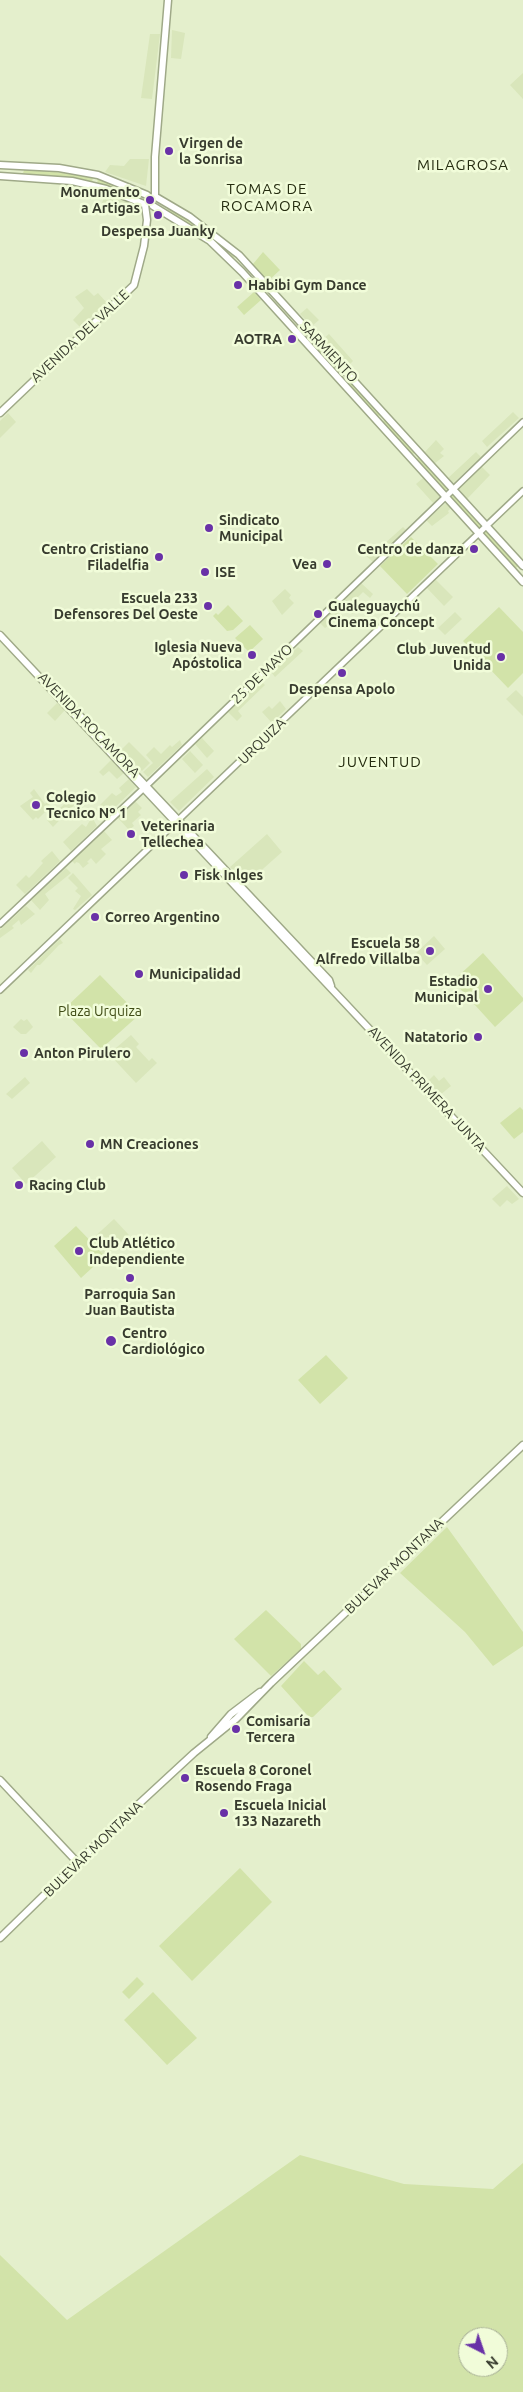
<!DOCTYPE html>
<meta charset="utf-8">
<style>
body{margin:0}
#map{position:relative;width:523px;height:2392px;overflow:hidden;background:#e4efcc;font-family:Ubuntu,sans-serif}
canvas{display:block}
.north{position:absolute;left:458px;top:2327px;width:50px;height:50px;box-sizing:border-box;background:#f1fcd9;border:1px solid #a7af95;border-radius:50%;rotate:139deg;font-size:14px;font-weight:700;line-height:20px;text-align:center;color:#373b2e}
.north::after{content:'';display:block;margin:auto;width:18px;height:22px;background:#6931a7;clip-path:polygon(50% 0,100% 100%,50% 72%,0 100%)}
</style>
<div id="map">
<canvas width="523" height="2392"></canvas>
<div class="north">N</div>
</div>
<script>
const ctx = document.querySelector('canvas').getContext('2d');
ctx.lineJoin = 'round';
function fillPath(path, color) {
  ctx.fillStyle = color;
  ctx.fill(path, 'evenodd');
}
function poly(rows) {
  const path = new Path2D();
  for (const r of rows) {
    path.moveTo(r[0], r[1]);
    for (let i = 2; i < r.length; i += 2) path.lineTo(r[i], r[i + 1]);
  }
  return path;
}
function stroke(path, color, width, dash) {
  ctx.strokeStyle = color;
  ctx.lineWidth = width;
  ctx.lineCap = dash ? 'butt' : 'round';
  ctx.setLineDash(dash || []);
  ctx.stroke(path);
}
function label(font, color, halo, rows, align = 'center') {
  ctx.font = font + ' Ubuntu,sans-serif';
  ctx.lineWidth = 5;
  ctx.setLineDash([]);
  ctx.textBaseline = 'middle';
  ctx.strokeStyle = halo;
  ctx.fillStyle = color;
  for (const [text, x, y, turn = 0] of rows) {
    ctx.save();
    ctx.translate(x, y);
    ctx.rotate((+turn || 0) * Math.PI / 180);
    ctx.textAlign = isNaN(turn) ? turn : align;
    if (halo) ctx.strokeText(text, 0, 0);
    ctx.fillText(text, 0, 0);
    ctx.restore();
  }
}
fillPath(poly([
 [172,30,185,33,181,59,171,58],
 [150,34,160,34,152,99,141,98],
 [523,73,523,99,510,85],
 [130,159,149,159,146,186,105,172,110,165,124,166],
 [105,194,139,206,138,212,102,203],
 [87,289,94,296,98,293,107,303,80,327,73,320,84,308,75,297],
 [307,308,319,320,312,326,300,314],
 [329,334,353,361,347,367,323,339],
 [513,412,519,418,487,447,482,441],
 [8,413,16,422,0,438,0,421],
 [436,440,444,449,440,453,444,456,434,464,424,453],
 [476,452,481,457,452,484,447,479],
 [481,466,490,475,467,499,458,488],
 [423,478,441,498,434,504,416,484],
 [446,503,451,508,448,511,449,513,432,526,426,520],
 [403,527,407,531,373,562,364,554,370,549,374,553],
 [435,579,453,597,444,606,426,587],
 [361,583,373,594,370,598,363,592,353,602,359,608,352,614,341,601],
 [285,589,291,595,289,598,294,603,282,615,272,601],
 [336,609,343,616,325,628,320,623],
 [455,612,462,619,445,635,438,628],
 [298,647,303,651,275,677,271,672],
 [262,682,265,685,238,711,242,716,237,721,227,711],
 [516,690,523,697,523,716,506,699],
 [280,701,286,709,272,723,262,712,269,706,272,709],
 [57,703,65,710,55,721,47,713],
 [202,738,214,751,207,758,195,744],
 [180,740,182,745,148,777,143,772,153,763,146,755,154,747,161,754,170,745,172,747],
 [129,742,150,763,142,771,121,750],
 [190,751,203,765,195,773,182,759],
 [111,760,124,773,117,779,109,771,103,776,99,772],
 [207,769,214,777,179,811,170,802],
 [129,779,136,787,104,818,96,809,112,793,116,796,122,792,119,788],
 [34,789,45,804,47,802,51,806,38,819,36,817,33,820,20,806,33,797,30,793],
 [71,798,77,802,53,827,47,820],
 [135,801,142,808,138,812,141,815,132,823,134,826,129,830,117,817],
 [92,817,97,826,71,851,63,842,82,824,86,827],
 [104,831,112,840,101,849,106,854,96,864,91,858,87,862,89,863,83,868,79,863,76,862,75,864,72,861],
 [267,834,282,852,246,884,230,867],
 [52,851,60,861,25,894,16,885,26,875,29,878,33,874,43,863,41,861],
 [66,868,71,873,45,894,49,900,40,910,31,900],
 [73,873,92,895,75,910,73,909,81,896,75,891,78,888,68,878],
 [26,906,35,914,21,925,19,920,12,926,14,928,0,938,0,930],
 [434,936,445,949,427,965,416,953],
 [60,939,63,943,59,945,40,965,37,965,31,973,28,970],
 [21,1019,24,1021,27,1019,33,1027,26,1034,21,1034,13,1027],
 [131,1035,139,1044,136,1047,149,1061,152,1058,157,1063,136,1083,109,1054],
 [434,1075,439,1081,444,1077,451,1086,440,1095,428,1081],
 [25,1077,30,1083,12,1099,6,1094],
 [42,1141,56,1157,26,1184,12,1168],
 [507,1186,519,1199,512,1204,507,1200,500,1207,492,1199],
 [114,1219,129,1235,105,1256,91,1240]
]), '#d9e6bb');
fillPath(poly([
 [25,168,93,177,92,183,23,173],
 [98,178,137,192,136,197,97,184],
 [168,207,189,219,235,257,232,258,211,239,167,211],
 [263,252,280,270,267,282,253,267,253,264],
 [254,292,261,300,244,315,237,307],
 [311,338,343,371,342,373,339,374,310,343],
 [347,377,382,415,377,416,345,381],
 [384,419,416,453,411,454,383,423],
 [419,456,449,487,448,489,443,491,416,460],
 [453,493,482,524,480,527,477,527,451,498,450,496],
 [486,530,519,565,515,569,482,534],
 [411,537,438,564,407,594,380,566],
 [228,605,243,621,233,630,227,631,213,616,216,613,218,615],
 [499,607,523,632,523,673,508,688,463,641],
 [250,625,263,639,249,652,235,638],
 [483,953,523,998,523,1001,495,1027,453,981],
 [100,975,139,1015,101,1049,63,1010],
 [520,1107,523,1110,523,1132,514,1139,500,1123],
 [76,1226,105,1256,81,1278,54,1246],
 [326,1355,348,1378,320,1404,298,1380],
 [447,1527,523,1632,523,1646,493,1666,465,1632,400,1573],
 [266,1610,301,1644,301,1649,271,1676,234,1639],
 [304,1661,318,1675,324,1670,342,1689,313,1717,309,1717,281,1686],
 [240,1868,272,1902,192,1981,159,1946],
 [137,1977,144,1984,129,1999,122,1992],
 [153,1992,197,2038,167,2065,124,2020],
 [300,2155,404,2184,493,2189,523,2163,523,2392,0,2392,0,2255,67,2320],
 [468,2337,498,2337,498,2367,468,2367]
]), '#d2e3a9');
const minor = poly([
 [0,924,143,789,523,422],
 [0,990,523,491]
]);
const major = poly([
 [0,165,59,168,98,175,147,195],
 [0,176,72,181,106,189,144,204],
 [155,195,155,157,168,0],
 [156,197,190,217,239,255,523,566],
 [153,206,210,241,242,272,523,582],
 [0,413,134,285,144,246,147,220,145,205],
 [0,635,523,1193],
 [67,702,329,980,331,986],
 [211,1737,231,1714,260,1692],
 [0,1780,78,1863],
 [0,1938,116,1825,194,1753,236,1719,271,1683,523,1445]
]);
stroke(minor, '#9fa988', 8);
stroke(major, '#9fa988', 9);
stroke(minor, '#fff', 5);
stroke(major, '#fff', 6);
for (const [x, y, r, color] of [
 [169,151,5,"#6931a7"],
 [150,200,5,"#6931a7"],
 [158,215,5,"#6931a7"],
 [238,285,5,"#6931a7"],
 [292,339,5,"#6931a7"],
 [209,528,5,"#6931a7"],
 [474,549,5,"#6931a7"],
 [159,557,5,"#6931a7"],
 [327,564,5,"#6931a7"],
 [205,572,5,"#6931a7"],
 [208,606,5,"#6931a7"],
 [318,614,5,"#6931a7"],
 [252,655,5,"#6931a7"],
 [501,657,5,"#6931a7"],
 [342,673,5,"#6931a7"],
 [36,805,5,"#6931a7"],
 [131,834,5,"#6931a7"],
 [184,875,5,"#6931a7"],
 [95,917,5,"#6931a7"],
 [430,951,5,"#6931a7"],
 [139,974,5,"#6931a7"],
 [488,989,5,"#6931a7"],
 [478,1037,5,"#6931a7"],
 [24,1053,5,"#6931a7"],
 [90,1144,5,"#6931a7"],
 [19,1185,5,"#6931a7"],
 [79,1251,5,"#6931a7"],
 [130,1278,5,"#6931a7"],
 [111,1341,6,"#6931a7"],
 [236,1729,5,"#6931a7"],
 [185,1778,5,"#6931a7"],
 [224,1813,5,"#6931a7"]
]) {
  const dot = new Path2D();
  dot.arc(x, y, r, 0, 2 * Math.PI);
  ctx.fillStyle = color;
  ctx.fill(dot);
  stroke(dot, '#f1fcd9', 2);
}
label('bold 14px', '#373b2e', '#f1fcd9', [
 ["Virgen de",179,143],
 ["la Sonrisa",179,159],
 ["Monumento",140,192,"right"],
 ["a Artigas",140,208,"right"],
 ["Despensa Juanky",158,231,"center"],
 ["Habibi Gym Dance",248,285],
 ["AOTRA",282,339,"right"],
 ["Sindicato",219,520],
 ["Municipal",219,536],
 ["Centro Cristiano",149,549,"right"],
 ["Filadelfia",149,565,"right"],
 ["Centro de danza",464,549,"right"],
 ["Vea",317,564,"right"],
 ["ISE",215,572],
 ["Escuela 233",198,598,"right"],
 ["Defensores Del Oeste",198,614,"right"],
 ["Gualeguaychú",328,606],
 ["Cinema Concept",328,622],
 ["Iglesia Nueva",242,647,"right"],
 ["Apóstolica",242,663,"right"],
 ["Club Juventud",491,649,"right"],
 ["Unida",491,665,"right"],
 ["Despensa Apolo",342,689,"center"],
 ["Colegio",46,797],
 ["Tecnico Nº 1",46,813],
 ["Veterinaria",141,826],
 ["Tellechea",141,842],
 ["Fisk Inlges",194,875],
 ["Correo Argentino",105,917],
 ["Escuela 58",420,943,"right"],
 ["Alfredo Villalba",420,959,"right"],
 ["Municipalidad",149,974],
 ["Estadio",478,981,"right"],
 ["Municipal",478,997,"right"],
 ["Natatorio",468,1037,"right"],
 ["Anton Pirulero",34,1053],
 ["MN Creaciones",100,1144],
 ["Racing Club",29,1185],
 ["Club Atlético",89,1243],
 ["Independiente",89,1259],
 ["Parroquia San",130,1294,"center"],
 ["Juan Bautista",130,1310,"center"],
 ["Centro",122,1333],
 ["Cardiológico",122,1349],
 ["Comisaría",246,1721],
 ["Tercera",246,1737],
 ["Escuela 8 Coronel",195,1770],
 ["Rosendo Fraga",195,1786],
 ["Escuela Inicial",234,1805],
 ["133 Nazareth",234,1821]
], 'left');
label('14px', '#373b2e', '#f1fcd9', [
 ["AVENIDA DEL VALLE",80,336,-43],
 ["SARMIENTO",329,352,47],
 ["25 DE MAYO",262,674,-44],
 ["AVENIDA ROCAMORA",89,725,46],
 ["URQUIZA",262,741,-44],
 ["AVENIDA PRIMERA JUNTA",427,1089,47],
 ["BULEVAR MONTANA",394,1566,-44],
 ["BULEVAR MONTANA",93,1849,-44]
]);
label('14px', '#3f4b15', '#f1fcd9', [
 ["Plaza Urquiza",100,1011]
]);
ctx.letterSpacing = '1px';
label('15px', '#252c10', '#f1fcd9', [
 ["MILAGROSA",463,165],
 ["TOMAS DE",267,189],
 ["ROCAMORA",267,206],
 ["JUVENTUD",380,762]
]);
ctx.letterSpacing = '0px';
</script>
